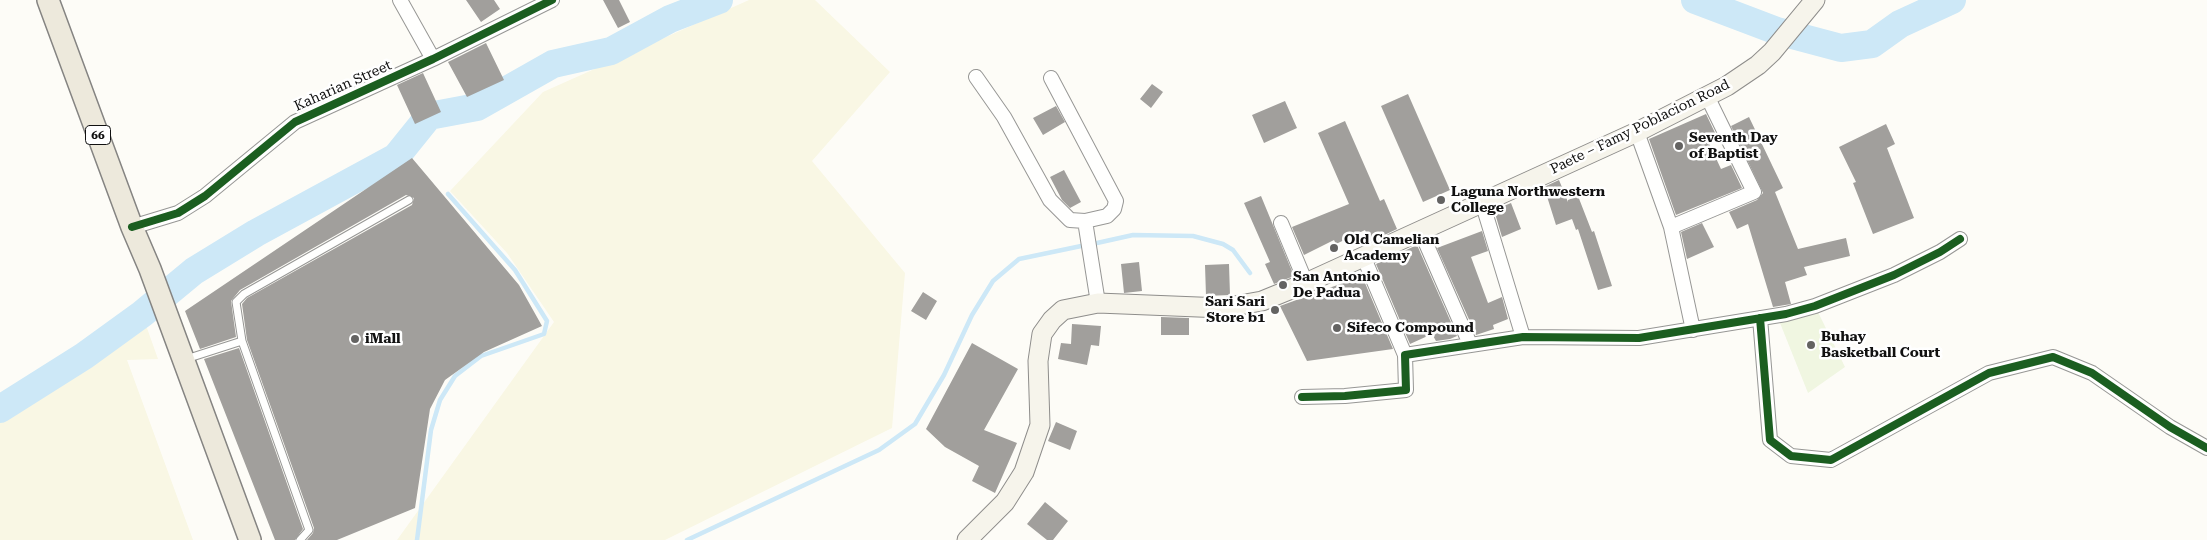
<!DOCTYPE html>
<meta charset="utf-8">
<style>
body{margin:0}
canvas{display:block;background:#fdfcf7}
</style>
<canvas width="2207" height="540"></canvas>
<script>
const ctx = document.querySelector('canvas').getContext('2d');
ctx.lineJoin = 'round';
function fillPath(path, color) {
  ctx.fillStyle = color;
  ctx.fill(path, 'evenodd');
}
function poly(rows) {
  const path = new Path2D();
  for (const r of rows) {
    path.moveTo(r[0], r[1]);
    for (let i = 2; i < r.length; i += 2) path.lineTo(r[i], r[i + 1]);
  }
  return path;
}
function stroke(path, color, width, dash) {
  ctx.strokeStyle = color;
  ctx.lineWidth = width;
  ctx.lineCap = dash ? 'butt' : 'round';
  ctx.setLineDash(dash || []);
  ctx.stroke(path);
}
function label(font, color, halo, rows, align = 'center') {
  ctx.font = font + ' "Roboto Serif",serif';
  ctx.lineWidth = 5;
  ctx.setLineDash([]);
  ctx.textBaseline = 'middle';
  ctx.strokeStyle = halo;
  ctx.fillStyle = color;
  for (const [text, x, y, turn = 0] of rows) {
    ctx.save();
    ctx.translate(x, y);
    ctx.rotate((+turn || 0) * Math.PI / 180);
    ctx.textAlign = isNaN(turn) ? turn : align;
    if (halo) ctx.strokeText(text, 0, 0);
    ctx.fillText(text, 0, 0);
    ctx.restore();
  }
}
fillPath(poly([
 [749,0,815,0,890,72,812,161,905,273,892,428,665,540,397,540,554,322,507,253,450,191,543,92],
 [142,314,158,359,127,360,193,540,0,540,0,409,84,356]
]), '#f9f7e4');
fillPath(poly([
 [1815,306,1845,367,1808,393,1780,323]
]), '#f0f6e1');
stroke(poly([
 [1097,243,1133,235,1193,236,1223,244,1233,250,1250,273],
 [417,540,431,430,440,400,455,376,481,356,544,334,547,321,515,270,448,194],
 [687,540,879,450,915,424,944,375,972,315,993,281,1019,259,1086,245]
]), '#cde8f7', 4.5);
stroke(poly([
 [1695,0,1777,31,1841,48,1872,44,1900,24,1952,0],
 [0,409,84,356,142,314,194,271,256,233,396,157,429,116,477,107,553,64,611,51,670,19,719,0]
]), '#cde8f7', 28);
fillPath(poly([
 [466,0,494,0,500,9,481,22],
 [603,0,619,0,630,22,618,28],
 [486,43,504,80,467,97,448,62],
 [423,73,441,112,415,124,397,85],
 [1152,84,1163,92,1151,108,1140,99],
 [1408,94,1450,190,1423,202,1381,106],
 [1285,101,1297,128,1264,143,1252,115],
 [1056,106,1065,122,1043,135,1033,118],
 [1706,114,1717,137,1708,141,1721,169,1731,165,1742,188,1676,215,1649,139],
 [1749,117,1783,188,1775,192,1798,249,1846,238,1850,256,1804,267,1807,275,1785,282,1791,304,1773,307,1748,224,1737,229,1729,212,1757,200,1763,193,1731,126],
 [1345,121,1380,201,1384,199,1397,229,1370,242,1365,230,1336,244,1334,240,1304,255,1292,227,1349,204,1318,133],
 [1886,124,1895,144,1887,148,1914,218,1873,234,1853,183,1856,182,1839,147],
 [412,158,519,285,542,326,484,352,445,380,430,409,415,508,337,540,307,540,313,533,314,528,247,340,242,304,247,298,412,205,414,198,406,195,240,290,231,301,236,337,200,349,185,311],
 [1064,170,1081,202,1070,208,1062,200,1050,177],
 [1559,180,1568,202,1568,200,1578,196,1592,232,1594,231,1612,286,1598,290,1578,229,1576,230,1572,219,1556,225,1544,187],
 [1261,196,1294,276,1274,284,1265,264,1270,262,1244,203],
 [1511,203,1521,229,1502,237,1494,210],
 [1702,223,1714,247,1687,259,1681,232],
 [1482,231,1488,251,1471,257,1488,303,1502,297,1508,319,1493,325,1494,329,1476,335,1437,248],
 [1417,245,1457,336,1450,339,1436,341,1432,334,1410,344,1376,264],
 [1139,262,1142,291,1124,293,1121,264],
 [1229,264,1230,295,1206,296,1205,265],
 [1362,276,1393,349,1307,361,1280,306],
 [923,292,937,301,926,320,911,311],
 [1161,317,1189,318,1189,335,1161,335],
 [1072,324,1101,326,1099,346,1091,345,1087,365,1058,359,1061,343,1071,344],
 [972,343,1018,369,984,430,1017,443,995,493,972,481,979,466,945,447,926,429],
 [239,348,303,529,295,540,275,540,204,359],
 [1056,422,1077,431,1070,450,1048,441],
 [1045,502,1068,521,1053,540,1047,540,1027,524]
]), '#a19f9c');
const service = poly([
 [242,341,309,530,300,540],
 [186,359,242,341,236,302,244,294,409,200]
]);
const minor = poly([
 [400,0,433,59],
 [976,77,1004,117,1050,200,1070,220,1085,221,1098,303],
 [1051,78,1116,201,1114,209,1107,216,1085,221],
 [1637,132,1671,227,1693,330],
 [1482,202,1523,337],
 [1281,223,1306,283],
 [132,227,178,213,205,196,295,122,433,59,552,0],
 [1671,227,1754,192,1707,96],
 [1421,232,1470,344],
 [1364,258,1405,355],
 [1760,318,1770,440,1791,456,1831,460,1989,373,2053,357,2092,373,2170,427,2207,448],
 [1302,397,1345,396,1406,390,1405,355,1523,337,1639,338,1786,314,1815,306,1894,275,1940,252,1960,239]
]);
const secondary = poly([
 [967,540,1005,502,1024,472,1040,425,1038,361,1042,334,1052,320,1063,310,1098,303,1223,308,1262,301,1306,283,1637,132,1727,86,1758,65,1772,52,1815,0]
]);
const primary = poly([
 [48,0,132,227,150,269,250,540]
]);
stroke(service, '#979795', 9);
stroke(minor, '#979795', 16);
stroke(secondary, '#8e8d8b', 21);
stroke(primary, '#858482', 24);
stroke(service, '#fffffe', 7);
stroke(minor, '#fffffe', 14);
stroke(secondary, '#f6f4eb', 19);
stroke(primary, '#ede9dc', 21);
stroke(poly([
 [132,227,178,213,205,196,295,122,433,59,552,0],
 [1760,318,1770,440,1791,456,1831,460,1989,373,2053,357,2092,373,2170,427,2207,448],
 [1302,397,1345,396,1406,390,1405,355,1523,337,1639,338,1786,314,1815,306,1894,275,1940,252,1960,239]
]), '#1b5e20', 8);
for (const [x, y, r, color] of [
 [1679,146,5,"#646362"],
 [1441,200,5,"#646362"],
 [1334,248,5,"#646362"],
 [1283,285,5,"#646362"],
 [1275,310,5,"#646362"],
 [1337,328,5,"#646362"],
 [355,339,5,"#646362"],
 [1811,345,5,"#646362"]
]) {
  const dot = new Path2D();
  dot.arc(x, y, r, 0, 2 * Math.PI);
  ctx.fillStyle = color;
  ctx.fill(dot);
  stroke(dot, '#fff', 2);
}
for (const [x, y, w] of [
 [98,135,25]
]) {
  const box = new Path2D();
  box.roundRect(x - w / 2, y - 9.5, w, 19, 4);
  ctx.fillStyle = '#fff';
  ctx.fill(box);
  stroke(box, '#111', 1);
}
label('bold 12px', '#111', null, [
 ["66",98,135]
]);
label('14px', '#111', '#fff', [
 ["Kaharian Street",343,86,-24],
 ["Paete – Famy Poblacion Road",1640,127,-26]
]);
label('bold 14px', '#111', '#fff', [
 ["Seventh Day",1689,138],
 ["of Baptist",1689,154],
 ["Laguna Northwestern",1451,192],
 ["College",1451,208],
 ["Old Camelian",1344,240],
 ["Academy",1344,256],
 ["San Antonio",1293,277],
 ["De Padua",1293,293],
 ["Sari Sari",1265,302,"right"],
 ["Store b1",1265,318,"right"],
 ["Sifeco Compound",1347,328],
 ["Buhay",1821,337],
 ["Basketball Court",1821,353],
 ["iMall",365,339]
], 'left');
</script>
